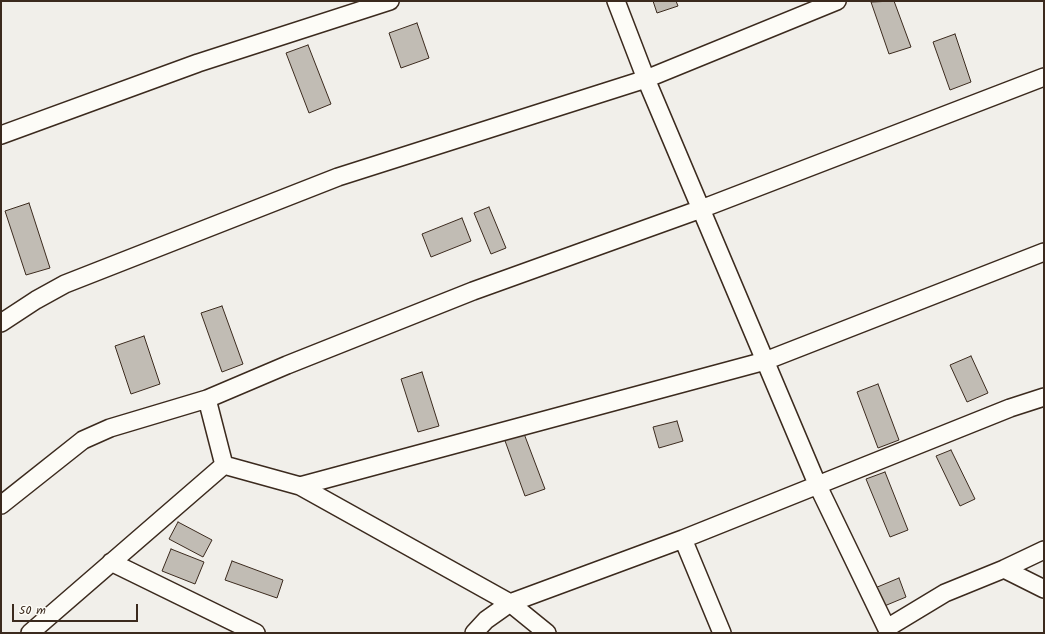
<!DOCTYPE html>
<style>
body{margin:0}
#map{position:relative;width:1045px;height:634px;overflow:hidden;background:#f1efea;font-family:Kalam,sans-serif}
canvas{display:block}
.frame{position:absolute;inset:0;border:2px solid #3b2a1e;pointer-events:none}
.scale{position:absolute;left:12px;top:604px;width:126px;height:18px;box-sizing:border-box;border:2px solid #3b2a1e;border-top:0;padding-left:5px;font-size:12px;line-height:14px;white-space:nowrap;color:#3b2a1e;-webkit-text-stroke:3px #fdfcf7;paint-order:stroke}
</style>
<div id="map">
<canvas width="1045" height="634"></canvas>
<div class="frame"></div>
<div class="scale">50 m</div>
</div>
<script>
const ctx = document.querySelector('canvas').getContext('2d');
ctx.lineJoin = 'round';
function fillPath(path, color) {
  ctx.fillStyle = color;
  ctx.fill(path, 'evenodd');
}
function poly(rows) {
  const path = new Path2D();
  for (const r of rows) {
    path.moveTo(r[0], r[1]);
    for (let i = 2; i < r.length; i += 2) path.lineTo(r[i], r[i + 1]);
  }
  return path;
}
function stroke(path, color, width, dash) {
  ctx.strokeStyle = color;
  ctx.lineWidth = width;
  ctx.lineCap = dash ? 'butt' : 'round';
  ctx.setLineDash(dash || []);
  ctx.stroke(path);
}
const building = poly([
 [653,1,676,1,678,6,657,13,653,1],
 [894,1,911,47,889,54,871,2,894,1],
 [417,23,429,58,401,68,389,33,417,23],
 [955,34,971,82,950,90,933,42,955,34],
 [308,45,331,104,309,113,286,53,308,45],
 [29,203,50,268,26,275,5,211,29,203],
 [489,207,506,248,491,254,474,213,489,207],
 [462,218,471,241,431,257,422,234,462,218],
 [222,306,243,364,222,372,201,313,222,306],
 [144,336,160,384,131,394,115,346,144,336],
 [971,356,988,393,967,402,950,365,971,356],
 [422,372,439,426,418,432,401,379,422,372],
 [878,384,899,440,878,448,857,392,878,384],
 [677,421,683,441,659,448,653,427,677,421],
 [523,431,545,489,525,496,504,438,523,431],
 [951,450,975,499,960,506,936,456,951,450],
 [885,472,908,530,890,537,866,479,885,472],
 [178,522,212,540,203,557,169,539,178,522],
 [171,549,204,562,195,584,162,571,171,549],
 [232,561,283,580,277,598,225,580,232,561],
 [899,578,906,597,882,607,875,588,899,578]
]);
fillPath(building, '#c1bcb4');
stroke(building, '#3b2a1e', 1);
const minor = poly([
 [616,1,646,79,818,486,889,633],
 [1,135,198,63,390,1],
 [1,323,36,300,65,284,338,177,646,79,837,1],
 [207,399,224,465],
 [224,465,300,486,510,603,547,633],
 [300,486,765,361,1044,252],
 [1,505,83,440,110,428,207,399,287,365,473,291,701,209,1044,77],
 [683,539,722,633],
 [111,562,256,633],
 [1004,569,1044,589],
 [887,628,945,593,1004,569,1044,550],
 [30,633,224,465],
 [474,633,486,620,510,603,683,539,1010,408,1044,397]
]);
stroke(minor, '#3b2a1e', 20);
stroke(minor, '#fdfcf7', 17);
</script>
